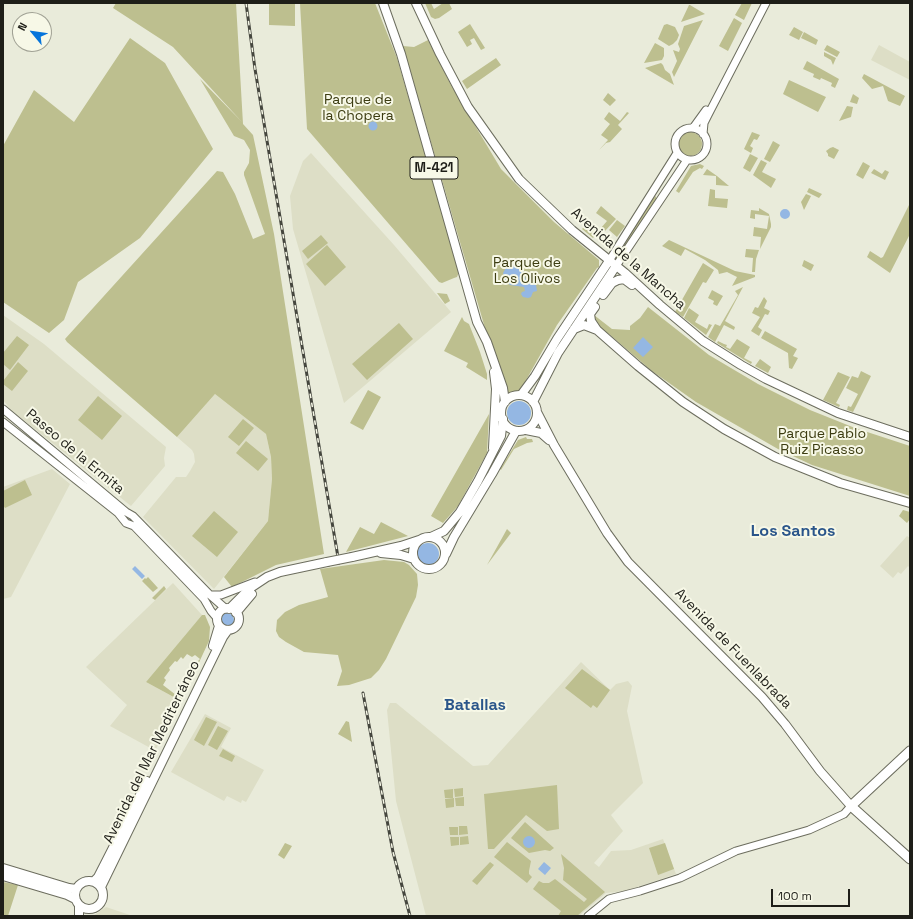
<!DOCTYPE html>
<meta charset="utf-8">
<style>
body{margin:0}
#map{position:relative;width:913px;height:919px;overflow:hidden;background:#e9ebda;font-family:"Space Grotesk",sans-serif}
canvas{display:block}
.frame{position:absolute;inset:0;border:4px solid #1e1e18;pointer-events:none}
.north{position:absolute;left:12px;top:12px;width:40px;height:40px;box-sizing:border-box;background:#f7f8e7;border:1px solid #a0a194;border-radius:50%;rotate:299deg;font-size:11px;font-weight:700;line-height:16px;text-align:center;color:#1e1e18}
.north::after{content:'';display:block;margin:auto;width:14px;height:18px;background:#0574db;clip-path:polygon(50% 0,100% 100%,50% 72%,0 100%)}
.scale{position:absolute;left:771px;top:889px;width:79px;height:18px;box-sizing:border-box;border:2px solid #1e1e18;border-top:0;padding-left:5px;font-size:12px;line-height:14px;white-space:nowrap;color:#1e1e18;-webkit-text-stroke:3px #f7f8e7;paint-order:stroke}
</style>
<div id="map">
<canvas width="913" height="919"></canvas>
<div class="frame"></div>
<div class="north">N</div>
<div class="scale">100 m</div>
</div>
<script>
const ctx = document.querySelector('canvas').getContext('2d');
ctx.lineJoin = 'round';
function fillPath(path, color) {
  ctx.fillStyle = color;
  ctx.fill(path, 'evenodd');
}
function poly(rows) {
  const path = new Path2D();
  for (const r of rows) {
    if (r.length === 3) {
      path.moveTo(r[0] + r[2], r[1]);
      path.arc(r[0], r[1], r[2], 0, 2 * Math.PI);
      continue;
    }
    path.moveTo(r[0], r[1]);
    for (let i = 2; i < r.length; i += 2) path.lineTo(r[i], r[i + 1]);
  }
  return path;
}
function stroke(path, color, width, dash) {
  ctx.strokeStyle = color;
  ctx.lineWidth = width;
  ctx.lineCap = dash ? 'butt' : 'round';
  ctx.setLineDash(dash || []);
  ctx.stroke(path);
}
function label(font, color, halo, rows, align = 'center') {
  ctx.font = font + ' "Space Grotesk",sans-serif';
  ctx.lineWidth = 4;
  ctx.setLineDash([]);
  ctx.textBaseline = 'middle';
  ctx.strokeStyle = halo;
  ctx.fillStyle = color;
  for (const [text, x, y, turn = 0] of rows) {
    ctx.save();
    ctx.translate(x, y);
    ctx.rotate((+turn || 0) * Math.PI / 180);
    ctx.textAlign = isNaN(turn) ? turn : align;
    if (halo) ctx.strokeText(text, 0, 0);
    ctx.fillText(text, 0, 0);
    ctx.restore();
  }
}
fillPath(poly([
 [879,45,910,62,910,80,871,60],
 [311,153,394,245,451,312,344,403,293,229,290,196,303,161],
 [3,315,44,344,166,447,164,458,165,466,131,506,11,410,3,400],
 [215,394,266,434,271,457,272,479,268,521,214,589,143,517,176,477,186,477,190,471,195,462,194,454,192,450,177,437],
 [52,469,70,484,11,597,3,599,3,487],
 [907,536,910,538,910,568,908,566,901,574,898,572,893,578,880,566],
 [173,583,202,615,146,682,181,701,156,749,154,750,110,726,127,705,86,667],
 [581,662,610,690,616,684,628,681,632,686,627,711,643,783,611,815,623,831,594,863,599,867,611,851,631,850,663,839,676,874,625,891,606,893,579,916,426,916,396,801,387,710,390,703,396,703,473,766,488,765],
 [205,714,231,728,221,747,264,770,246,802,242,800,241,803,227,796,224,801,171,772],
 [106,907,133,916,93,916]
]), '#dddec6');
fillPath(poly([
 [116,3,236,3,243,124,253,135,274,234,324,554,276,565,232,587,224,577,268,521,272,479,271,457,266,434,215,394,177,437,67,342,65,339,217,171,223,172,235,194,253,239,265,234,244,175,244,172,249,163,250,150,244,140,234,136,200,79,242,122,173,47,113,8],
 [269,3,295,3,295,26,269,25],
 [300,3,375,3,397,58,459,272,457,277,454,278,442,283,439,282,307,129],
 [425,3,431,3,434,9,443,3,449,3,452,9,439,18,435,19,431,17],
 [742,3,752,3,744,20,735,15],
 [690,5,705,14,681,22,689,5],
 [734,18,742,23,728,51,719,46],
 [703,20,674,77,672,72,677,61,673,50,679,52,680,49,678,44,684,26],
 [470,24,485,48,481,50,474,38,470,40,472,44,467,47,458,32],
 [667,24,675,27,679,35,677,40,673,44,669,46,658,39,664,25],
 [794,27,803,32,799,40,789,35],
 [804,32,818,40,816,45,801,38],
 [130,38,165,63,213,149,140,238,78,282,64,320,49,333,3,302,3,146,34,90,74,122],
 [428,40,452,87,501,169,554,222,599,260,599,267,597,268,557,325,525,382,526,385,518,392,508,396,485,328,403,46,414,47],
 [655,43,664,48,664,56,662,60,644,63],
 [827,45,840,52,837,57,824,50],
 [824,52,836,58,833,65,831,60,824,56],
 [496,58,501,65,467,89,462,81],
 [807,61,839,79,835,88,831,86,832,83,821,78,820,80,813,77,814,74,803,69],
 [661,63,663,65,665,70,670,74,674,85,645,68],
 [864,74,905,96,900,106,888,101,883,86,872,89,862,78],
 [789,80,826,97,818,112,783,94],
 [608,93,616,100,610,106,603,100],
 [853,94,859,98,857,104,850,102],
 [847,106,853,107,851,117,839,121],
 [609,112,620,121,627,112,629,113,618,125,622,129,610,142,606,143,599,150,608,140,601,135,610,124,604,119],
 [690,144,12],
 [752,132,760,135,757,140,754,139,750,146,753,148,751,153,744,149],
 [773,141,780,145,770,162,764,159],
 [833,147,839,150,834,159,828,156,828,154,826,151,830,148],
 [750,154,758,158,750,172,743,168],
 [761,160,767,163,762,172,776,179,771,188,753,175],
 [863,162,870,166,863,179,856,175],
 [700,164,704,166,702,169,700,168,693,172,679,193,676,191,691,166],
 [707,169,717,176,729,186,716,185,716,176,703,175],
 [874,169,882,174,885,170,889,172,885,180,871,173],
 [809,188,822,194,819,198,807,192],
 [710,189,715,190,715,198,728,199,727,208,708,206],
 [806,194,811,196,804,210,801,202],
 [656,196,656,201,625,247,623,245,651,200],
 [910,203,910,234,890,273,867,257,870,251,881,258,883,257],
 [601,206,616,219,605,231,601,228,607,221,596,213],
 [759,208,769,214,771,224,771,227,760,249,761,237,753,236,754,227,767,229,769,216,755,214,755,219,750,218,751,210,759,211],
 [617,220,625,226,617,237,609,230],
 [588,223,598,232,593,238,582,229],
 [321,235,328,243,308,259,302,251],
 [669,240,735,271,755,275,755,277,732,286,737,277,727,272,719,274,718,270,705,260,685,249,681,256,662,246],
 [327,245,346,267,325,286,306,264],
 [746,249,759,250,756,259,755,272,752,272,753,258,745,257],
 [804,260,814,265,811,271,802,266],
 [703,263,714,270,706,283,703,282,683,317,675,312],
 [743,287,725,321,735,327,734,330,724,325,715,342,708,337,715,324,720,326,738,295,735,291],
 [712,290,723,296,717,306,713,304,714,301,708,298],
 [437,293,447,294,450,301,445,304],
 [764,297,767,301,764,308,770,311,768,315,765,314,758,327,762,330,759,336,751,331,760,317,752,313,755,307,758,308],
 [648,307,709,355,758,384,810,410,855,428,910,446,910,496,812,465,778,449,696,402,652,371,609,334,603,332,594,323,594,315,612,329,630,330,630,326,640,318],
 [689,308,699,315,695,322,707,329,709,324,712,325,706,335,684,318],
 [462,317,464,321,469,324,480,352,487,374,487,380,466,367,468,363,444,351],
 [399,323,413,339,367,380,352,364],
 [765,331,797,349,793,356,798,358,792,369,789,368,788,353,761,338],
 [17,336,29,345,10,370,3,364,3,353],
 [737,339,750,347,744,358,752,362,751,364,717,343,718,341,724,344,727,345,726,347,730,349],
 [760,359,771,367,768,373,755,366],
 [18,362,28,371,12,391,3,384,3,381],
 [861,371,871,376,853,412,847,410,848,406,851,407,858,394,846,388,852,376,858,378],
 [838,372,850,377,836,403,840,405,839,407,823,400],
 [368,390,381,397,363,430,350,423],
 [98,396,122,416,102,440,78,420],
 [489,414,487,453,458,506,443,523,431,516],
 [243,419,254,428,239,446,228,437],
 [526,437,527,439,532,439,533,442,527,443,514,449,501,470,500,469,518,440],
 [246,441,268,459,258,471,236,453],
 [25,480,32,495,5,508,3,505,3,491],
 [903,510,910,512,910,519,907,523,899,516],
 [214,511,238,532,217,557,192,536],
 [381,522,408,536,346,552,360,527,374,534],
 [507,529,511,533,487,565],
 [384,560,404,562,409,565,417,574,418,585,416,597,386,659,379,670,371,678,349,685,337,686,342,671,338,655,304,652,286,642,279,637,276,631,277,620,285,612,299,605,328,597,320,569],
 [148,577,158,588,153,592,142,581,145,578,146,579],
 [164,586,166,589,155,600,152,598],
 [202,615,205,615,210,627,209,641,181,701,146,682],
 [187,654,192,657,195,655,200,659,193,666,196,669,194,671,192,670,190,672,192,674,190,676,192,678,185,686,186,687,182,692,180,690,176,695,163,685,166,680,164,678,170,670,169,668,175,661,177,662,181,657,183,659],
 [582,669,610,690,597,708,593,705,591,708,565,688],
 [206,717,217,722,204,746,194,740],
 [346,721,349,722,352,742,338,734],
 [218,726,228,731,217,750,208,745],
 [223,749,235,756,232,762,219,756],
 [557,785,559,829,547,831,526,815,494,849,488,849,484,794],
 [463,788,463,796,455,797,454,789],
 [453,789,453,798,445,798,444,790],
 [464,797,464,806,456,806,455,798],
 [454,798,454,807,446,808,445,799],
 [525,822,554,848,550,851,545,850,529,853,511,838],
 [459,826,467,826,468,834,459,835],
 [449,827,458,827,458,835,450,835],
 [468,836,469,844,460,845,460,837],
 [450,837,459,837,459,845,451,846],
 [507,842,531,861,529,871,529,874,532,877,527,883,494,857],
 [285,843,292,846,284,859,278,855],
 [665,843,674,869,658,875,649,848],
 [561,854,605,892,577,916,558,916,561,911,533,889,539,881,543,883,549,883,555,879,584,902,587,899,563,880,564,868],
 [490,862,494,865,477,885,472,881],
 [3,882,18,885,8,916,3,916]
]), '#bdbf8f');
fillPath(poly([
 [373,126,4.5],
 [785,214,5],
 [508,264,513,264,520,267,524,271,526,281,536,285,537,291,533,292,531,297,528,298,523,297,521,294,522,292,525,291,524,287,510,285,505,280,503,273],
 [643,337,653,347,643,357,633,348],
 [519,413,12],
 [428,554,11],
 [135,566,145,576,142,579,132,569],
 [227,620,7],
 [529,842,6],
 [544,862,551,868,545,875,538,869]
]), '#94b7e3');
const secondary = poly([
 [691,144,16],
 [693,128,706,110],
 [703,134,704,123,708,115,766,3],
 [609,261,677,153],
 [616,266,687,160],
 [3,409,126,512,133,516,210,595,226,609],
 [3,422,118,513,126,523,134,526,204,599,211,611,217,618],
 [210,595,221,595,255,582],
 [588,916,609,899,640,891,680,878,736,851,809,830,844,814,851,806]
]);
const primary = poly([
 [383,3,401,54,473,308,477,322,487,342,503,388,505,402],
 [416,3,440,54,468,107,519,179,572,230,625,273,660,305,703,341,741,365,766,379,838,413,910,437],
 [603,295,612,283,618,280,624,279,632,285],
 [595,307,590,314,591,321,597,330],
 [574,329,584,325,597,330,638,366,683,402,724,429,775,457,840,483,910,503],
 [521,395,535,376,557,339,609,261],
 [519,413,18],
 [533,402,558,353,616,266],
 [537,412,554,445,607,533,628,562,762,697,785,724,820,771,851,806],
 [526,430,541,433,549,440],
 [493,448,496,389,494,372],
 [429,553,16],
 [431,537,444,531,460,512,478,481,501,436,503,419],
 [381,553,401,555,414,559],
 [446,554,454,537,492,474,516,431],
 [352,557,401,546,419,540],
 [228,619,11],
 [229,609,249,589,267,577,280,572,327,562],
 [236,613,252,594],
 [213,646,219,626],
 [3,868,69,888,76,889],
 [3,876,67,895,75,899],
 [89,895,14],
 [94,881,98,877,147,781],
 [101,887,223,637,228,630],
 [79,916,79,906]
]);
const trunk = poly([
 [910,751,851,806,910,859]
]);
stroke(secondary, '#6c6d5e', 9);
stroke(primary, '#6c6d5e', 10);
stroke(trunk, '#6c6d5e', 11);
stroke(secondary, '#fff', 7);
stroke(primary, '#fff', 8);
stroke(trunk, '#fff', 9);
const rail = poly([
 [246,3,255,69,266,135,339,563],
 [363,693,393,852,410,916]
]);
stroke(rail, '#45463e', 3);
stroke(rail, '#f7f8e7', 1.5, [4.5]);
const primaryBridge = poly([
 [327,562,352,557]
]);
stroke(primaryBridge, '#6c6d5e', 10, []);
stroke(primaryBridge, '#fff', 8);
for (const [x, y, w] of [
 [434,168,48]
]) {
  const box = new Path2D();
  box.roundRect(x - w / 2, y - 11, w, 22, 3);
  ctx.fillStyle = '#f7f8e7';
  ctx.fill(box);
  stroke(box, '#1e1e18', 1);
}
label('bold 13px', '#1e1e18', null, [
 ["M-421",434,168]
]);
label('14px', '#3c3c11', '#f7f8e7', [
 ["Parque de",358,100],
 ["la Chopera",358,116],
 ["Parque de",527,263],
 ["Los Olivos",527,279],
 ["Parque Pablo",822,434],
 ["Ruiz Picasso",822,450]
]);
label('14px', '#1e1e18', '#f7f8e7', [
 ["Avenida de la Mancha",628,259,41],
 ["Paseo de la Ermita",75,452,40],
 ["Avenida de Fuenlabrada",733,649,46],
 ["Avenida del Mar Mediterráneo",152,752,-64]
]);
label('bold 16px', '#2a558a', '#f7f8e7', [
 ["Los Santos",793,532],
 ["Batallas",475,706]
]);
</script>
